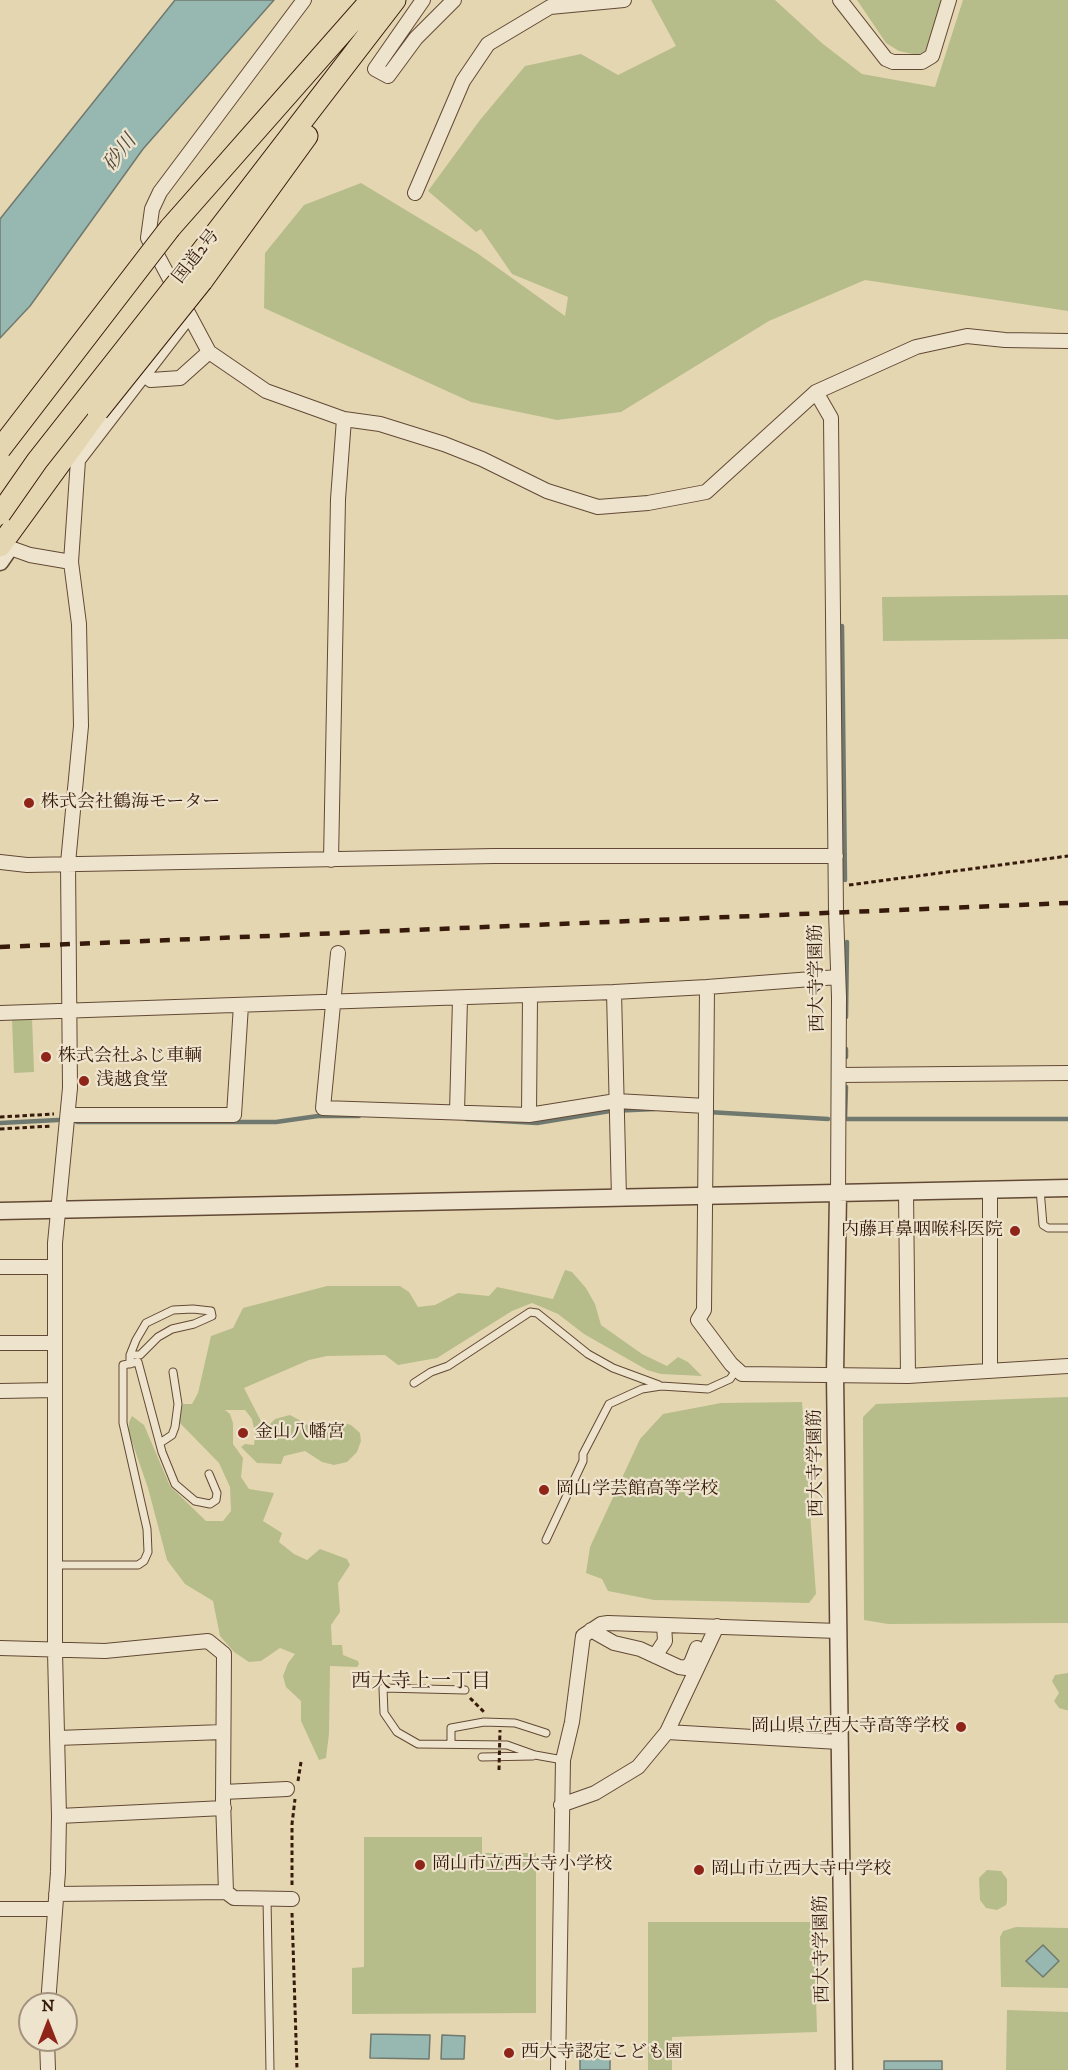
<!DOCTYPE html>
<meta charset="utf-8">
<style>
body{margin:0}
#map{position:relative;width:1068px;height:2070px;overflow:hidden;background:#e5d6b2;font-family:"IM FELL DW Pica",serif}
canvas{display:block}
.north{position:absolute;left:18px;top:1992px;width:60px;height:60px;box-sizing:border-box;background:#eee4cd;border:2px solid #a4937f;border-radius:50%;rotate:0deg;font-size:16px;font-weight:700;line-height:24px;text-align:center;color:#361a0b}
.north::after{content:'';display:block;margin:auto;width:21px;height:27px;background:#8f2418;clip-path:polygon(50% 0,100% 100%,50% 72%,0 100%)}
</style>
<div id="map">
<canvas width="1068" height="2070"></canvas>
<div class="north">N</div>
</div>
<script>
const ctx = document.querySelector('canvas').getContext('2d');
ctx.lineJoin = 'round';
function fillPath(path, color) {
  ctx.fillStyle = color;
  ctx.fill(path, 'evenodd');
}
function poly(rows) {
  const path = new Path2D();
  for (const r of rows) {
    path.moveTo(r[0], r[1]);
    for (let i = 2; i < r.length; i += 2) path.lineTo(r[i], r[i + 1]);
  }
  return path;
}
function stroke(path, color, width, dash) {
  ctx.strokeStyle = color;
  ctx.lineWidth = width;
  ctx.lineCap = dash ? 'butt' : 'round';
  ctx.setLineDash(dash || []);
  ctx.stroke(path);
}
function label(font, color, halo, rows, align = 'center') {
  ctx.font = font + ' "IM FELL DW Pica","Noto Serif JP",serif';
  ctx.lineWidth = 4.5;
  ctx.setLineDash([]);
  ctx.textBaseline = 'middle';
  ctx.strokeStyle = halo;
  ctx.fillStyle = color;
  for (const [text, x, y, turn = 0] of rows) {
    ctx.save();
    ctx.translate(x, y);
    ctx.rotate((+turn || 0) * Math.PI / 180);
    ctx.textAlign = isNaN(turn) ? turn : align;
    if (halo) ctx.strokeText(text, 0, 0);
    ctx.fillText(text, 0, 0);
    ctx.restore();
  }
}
fillPath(poly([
 [651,0,775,0,823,44,862,74,935,87,963,0,1068,0,1068,311,865,280,769,321,621,412,557,420,471,402,264,308,265,253,304,205,361,183,477,253,565,316,568,297,512,274,481,229,476,232,428,191,480,120,525,66,581,54,618,75,676,46],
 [857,0,944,0,929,49,917,55,899,51,886,43],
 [1068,595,1068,639,883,641,882,597],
 [32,1018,34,1072,14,1073,12,1019],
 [565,1270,572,1272,586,1288,595,1304,601,1325,642,1354,667,1366,678,1357,688,1362,702,1376,661,1374,647,1370,584,1334,558,1314,532,1303,512,1311,437,1358,398,1365,385,1355,327,1356,309,1360,244,1388,263,1425,268,1426,275,1419,290,1415,312,1427,341,1422,351,1425,360,1433,361,1441,357,1452,347,1462,334,1465,322,1462,305,1451,284,1456,281,1464,257,1463,241,1447,245,1444,254,1445,255,1434,252,1419,245,1410,225,1410,230,1414,233,1423,233,1444,243,1458,241,1477,249,1489,274,1493,263,1521,282,1533,279,1542,294,1554,307,1560,320,1549,347,1559,350,1565,338,1583,340,1612,331,1625,332,1645,342,1645,343,1655,358,1661,359,1664,357,1667,330,1666,329,1734,326,1758,319,1760,301,1721,301,1701,286,1687,283,1676,288,1663,295,1654,280,1648,261,1661,249,1662,234,1652,220,1636,213,1601,185,1584,167,1560,148,1488,129,1433,129,1422,132,1416,144,1425,170,1486,206,1521,223,1521,231,1511,230,1487,219,1463,177,1420,183,1404,192,1404,198,1393,211,1336,233,1328,243,1308,327,1286,400,1286,409,1292,418,1307,435,1305,458,1293,489,1296,497,1287,553,1299],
 [1068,1397,1068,1623,888,1624,864,1620,863,1417,876,1404],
 [802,1402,816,1594,809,1603,654,1600,608,1591,602,1579,586,1573,590,1547,640,1439,663,1414,721,1403],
 [1068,1673,1068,1710,1066,1710,1059,1708,1054,1701,1059,1693,1052,1681,1055,1675],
 [364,1837,482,1837,482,1853,536,1853,536,2013,352,2014,352,1968,364,1967],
 [987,1870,1001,1871,1007,1879,1007,1901,1006,1905,997,1910,986,1908,980,1900,979,1878],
 [648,1922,814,1922,817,2032,672,2037,672,2070,648,2070],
 [1016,1927,1068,1928,1068,1988,1001,1987,1000,1937,1003,1931],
 [1007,2010,1068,2012,1068,2070,1006,2070]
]), '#b6bd8b');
const water = poly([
 [175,0,274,0,143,149,30,306,0,338,0,219,175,0],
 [1043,1945,1059,1961,1043,1977,1026,1961,1043,1945],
 [371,2034,430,2035,429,2059,370,2058,371,2034],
 [442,2035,465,2036,464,2059,441,2059,442,2035],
 [610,2053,610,2070,580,2070,580,2054,610,2053],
 [884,2061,942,2061,942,2070,884,2070,884,2061]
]);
fillPath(water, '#96b8b1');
stroke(water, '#70796f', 1.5);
stroke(poly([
 [842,626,845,880],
 [846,1017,847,942],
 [846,1049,846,1057],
 [846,1087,845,1119,1068,1119],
 [708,1112,828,1119],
 [466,1119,537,1123,610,1111,655,1109],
 [77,1122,276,1122,318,1116,359,1116],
 [0,1123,58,1120]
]), '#70796f', 4.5);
const service = poly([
 [1040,1189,1043,1225,1048,1228,1068,1228],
 [130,1364,130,1355,136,1340,146,1323,173,1310,193,1309,211,1311,212,1316,194,1324,172,1329,158,1337,140,1355,130,1355],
 [414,1383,431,1372,448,1366,530,1312,537,1313,588,1354,613,1368,659,1385],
 [160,1443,172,1435,175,1427,178,1404,173,1372],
 [546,1540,583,1461,583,1454,609,1404,642,1389,661,1386,708,1389,730,1379,737,1369],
 [55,1565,138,1565,144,1561,148,1552,147,1529,123,1423,123,1365,138,1362,162,1452,175,1484,195,1501,210,1504,216,1500,217,1493,209,1474],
 [465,1690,383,1688,384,1713,397,1732,418,1744,507,1745,535,1755,563,1760],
 [451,1744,451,1728,484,1722,515,1723,546,1733],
 [482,1757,533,1756],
 [267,1898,270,2070]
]);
const minor = poly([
 [304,0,160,192,152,209,148,238,209,352,266,391,344,419,380,424,444,444,482,459,547,491,598,507,648,503,706,492,816,392,916,347,967,336,1005,340,1068,341],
 [423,0,375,69,388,76,416,38,454,0],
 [840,0,886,59,893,62,922,62,932,56,949,0],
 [415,193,463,81,488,44,550,7,624,0],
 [145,375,151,380,180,378,209,352],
 [816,392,831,418,836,912,839,997,838,1194],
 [2,545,30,555,71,562,79,624,81,726,68,863,70,1088,55,1243,55,1652,59,1816,58,1872,48,2004],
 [71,562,78,460,188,317],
 [331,860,338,499,344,419],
 [0,862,27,865,494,856,836,856],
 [338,953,323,1108,529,1115],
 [707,987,838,977],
 [614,992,707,987,706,1106],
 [530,997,529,1115,616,1101,706,1106,704,1310,698,1320,731,1364,742,1374,908,1376,1068,1366],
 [0,1013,614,992,619,1198],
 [839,1075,1068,1073],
 [457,1112,460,999],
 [68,1115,234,1115,241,1005],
 [990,1190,990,1371],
 [906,1191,908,1376],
 [0,1267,55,1267],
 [0,1343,55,1343],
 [0,1391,55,1390],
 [591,1630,614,1643,640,1649,679,1667,686,1668,691,1663,697,1648],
 [0,1648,105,1651,208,1641,224,1654,223,1800,226,1892,56,1894],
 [655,1656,665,1641,664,1625],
 [667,1732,839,1742],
 [57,1738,223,1732],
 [223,1792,287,1789],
 [561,1805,595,1793,638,1767,667,1732,717,1626],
 [59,1816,224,1808],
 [226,1892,234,1898,292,1899],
 [0,1909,54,1909],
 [47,2040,48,2070],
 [558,2070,563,1760,572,1722,583,1636,601,1624,608,1623,838,1631]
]);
const tertiary = poly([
 [0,562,9,549],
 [838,1194,835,1374,844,2070],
 [0,1211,1068,1188]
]);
const trunk = poly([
 [170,228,371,0],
 [189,268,395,0],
 [202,281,307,136],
 [0,546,98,411]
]);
stroke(service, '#624935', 9);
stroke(minor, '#624935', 16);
stroke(tertiary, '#624935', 19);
stroke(trunk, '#361a0b', 23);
stroke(poly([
 [849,885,1068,856],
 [0,1117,54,1114],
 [0,1129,52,1126],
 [470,1698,484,1712],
 [298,1781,301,1762],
 [292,1885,292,1824,295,1799],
 [292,1913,297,2070]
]), '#361a0b', 3, [4.5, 3]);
stroke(service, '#eee4cd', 7);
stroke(minor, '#eee4cd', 14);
stroke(tertiary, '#eee4cd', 16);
stroke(trunk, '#e5d6b2', 21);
stroke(poly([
 [0,947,1068,903]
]), '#361a0b', 4.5, [10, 10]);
const trunkBridge = poly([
 [98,411,202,281],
 [0,449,170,228],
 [0,514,37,461,189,268]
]);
stroke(trunkBridge, '#361a0b', 23, []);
stroke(poly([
 [499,1770,500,1730]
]), '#361a0b', 3, [4.5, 3]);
stroke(trunkBridge, '#e5d6b2', 21);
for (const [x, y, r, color] of [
 [29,803,6,"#8f2418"],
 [46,1057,6,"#8f2418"],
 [84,1081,6,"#8f2418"],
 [1015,1231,6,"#8f2418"],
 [243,1433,6,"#8f2418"],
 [544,1490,6,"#8f2418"],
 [961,1727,6,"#8f2418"],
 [420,1865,6,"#8f2418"],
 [699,1870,6,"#8f2418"],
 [509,2053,6,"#8f2418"]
]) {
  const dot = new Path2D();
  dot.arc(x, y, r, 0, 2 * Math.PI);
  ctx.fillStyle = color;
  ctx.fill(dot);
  stroke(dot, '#eee4cd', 2);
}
label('18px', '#361a0b', '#eee4cd', [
 ["国道2号",197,257,-52],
 ["西大寺学園筋",818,978,-91],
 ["西大寺学園筋",817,1463,-91],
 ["西大寺学園筋",823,1949,-91]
]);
label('18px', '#361a0b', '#eee4cd', [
 ["株式会社鶴海モーター",41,803],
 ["株式会社ふじ車輌",58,1057],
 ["浅越食堂",96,1081],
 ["内藤耳鼻咽喉科医院",1003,1231,"right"],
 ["金山八幡宮",255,1433],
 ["岡山学芸館高等学校",556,1490],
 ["岡山県立西大寺高等学校",949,1727,"right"],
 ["岡山市立西大寺小学校",432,1865],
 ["岡山市立西大寺中学校",711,1870],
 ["西大寺認定こども園",521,2053]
], 'left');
label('italic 20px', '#53493d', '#eee4cd', [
 ["砂川",121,154,-52]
]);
label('20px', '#361a0b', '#eee4cd', [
 ["西大寺上一丁目",421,1683]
]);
</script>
